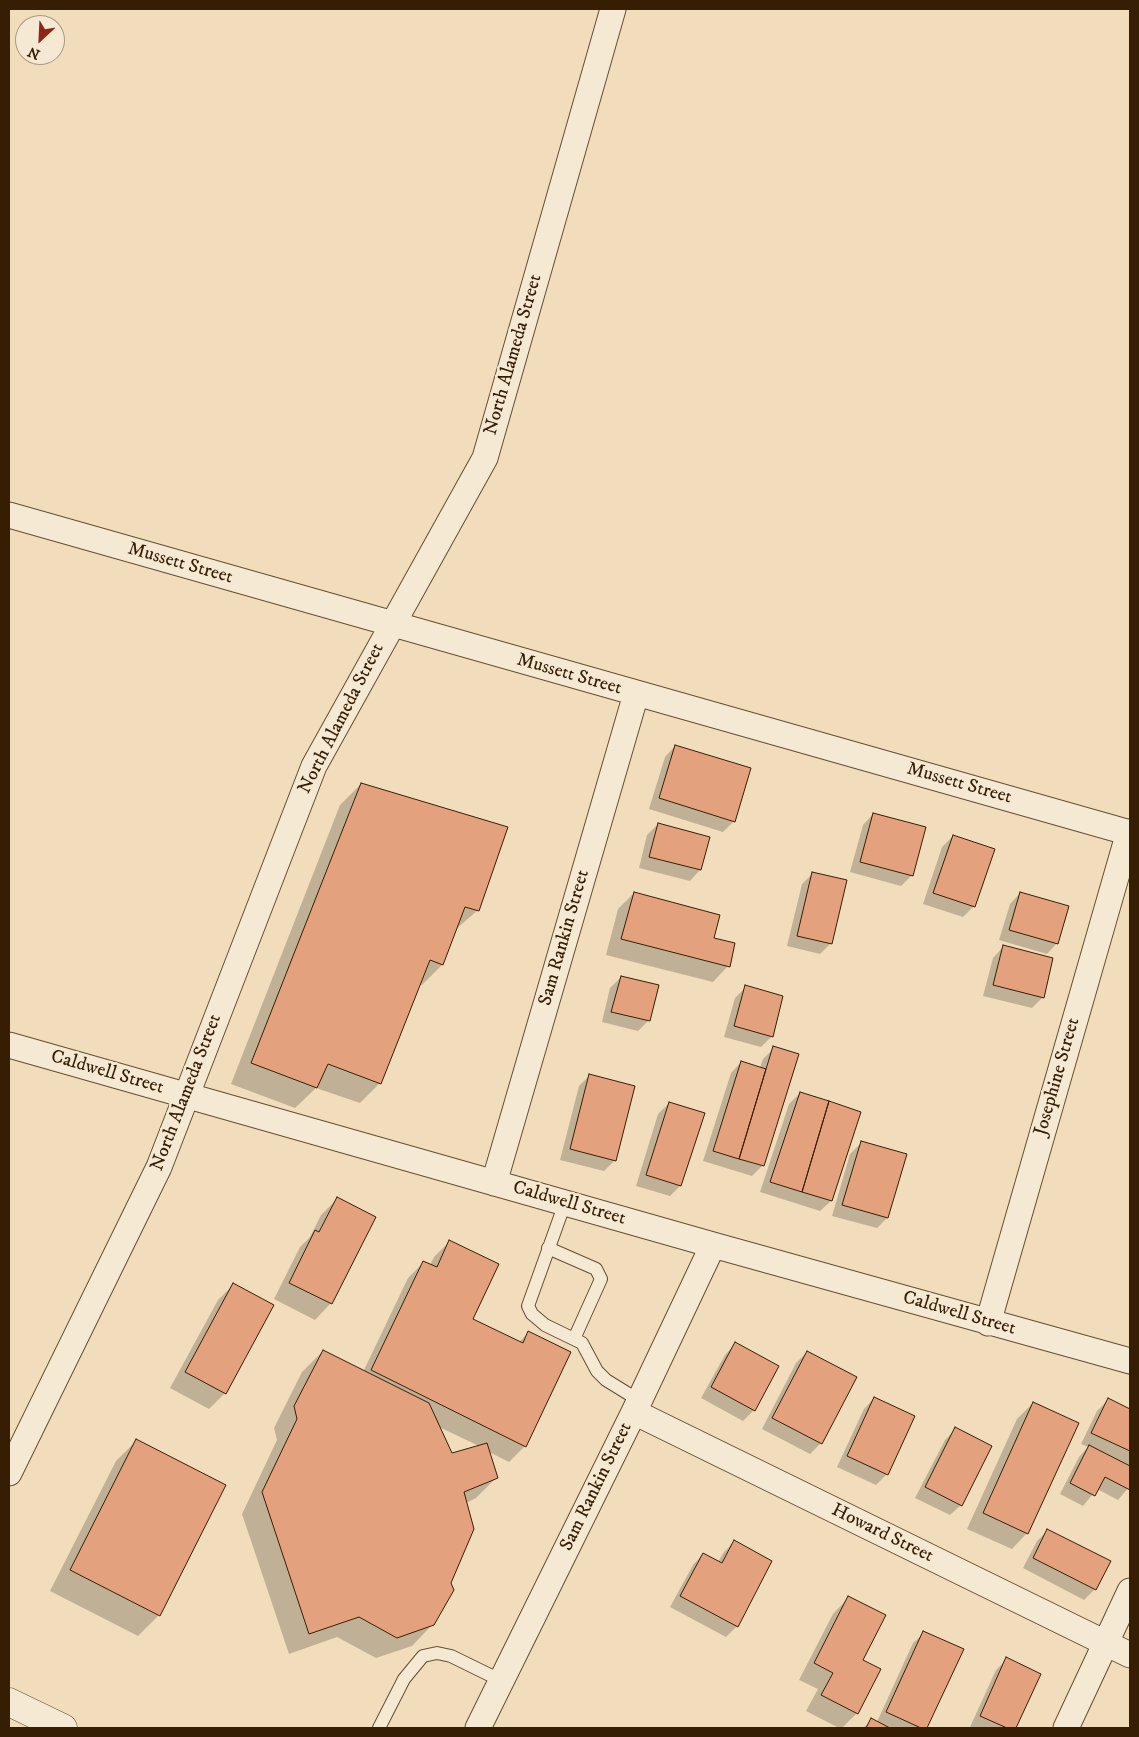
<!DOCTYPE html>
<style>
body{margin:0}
#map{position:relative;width:1139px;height:1737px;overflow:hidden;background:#f1ddbb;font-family:"IM FELL DW Pica",serif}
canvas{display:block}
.frame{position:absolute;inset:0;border:10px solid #361e04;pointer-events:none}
.north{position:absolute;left:15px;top:15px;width:50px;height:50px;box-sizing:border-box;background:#f6e9d3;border:1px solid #a99880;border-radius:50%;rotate:205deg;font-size:14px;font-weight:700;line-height:20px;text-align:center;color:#361e04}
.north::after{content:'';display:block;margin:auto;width:18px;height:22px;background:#8f2418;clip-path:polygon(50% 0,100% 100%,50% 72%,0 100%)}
</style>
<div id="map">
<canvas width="1139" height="1737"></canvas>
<div class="frame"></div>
<div class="north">N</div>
</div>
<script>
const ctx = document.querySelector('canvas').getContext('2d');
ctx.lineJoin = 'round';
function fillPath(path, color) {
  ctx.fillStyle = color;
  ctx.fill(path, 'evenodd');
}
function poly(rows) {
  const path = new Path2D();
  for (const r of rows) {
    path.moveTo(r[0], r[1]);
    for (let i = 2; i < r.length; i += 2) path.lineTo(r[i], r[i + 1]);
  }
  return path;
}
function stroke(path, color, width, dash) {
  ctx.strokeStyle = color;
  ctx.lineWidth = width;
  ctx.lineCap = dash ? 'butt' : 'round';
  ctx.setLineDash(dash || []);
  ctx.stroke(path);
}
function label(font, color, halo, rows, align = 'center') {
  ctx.font = font + ' "IM FELL DW Pica",serif';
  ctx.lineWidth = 5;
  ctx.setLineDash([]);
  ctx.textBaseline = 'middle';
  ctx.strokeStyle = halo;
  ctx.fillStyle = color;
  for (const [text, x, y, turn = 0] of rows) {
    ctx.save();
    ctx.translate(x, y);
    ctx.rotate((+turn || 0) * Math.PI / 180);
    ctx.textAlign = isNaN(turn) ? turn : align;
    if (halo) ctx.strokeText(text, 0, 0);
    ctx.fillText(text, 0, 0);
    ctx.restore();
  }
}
fillPath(poly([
 [675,746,734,821,723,832,649,809,665,757],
 [361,784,478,910,455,930,442,965,422,985,419,984,380,1083,360,1103,316,1088,295,1108,231,1084,340,805],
 [873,814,912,875,901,886,850,872,863,825],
 [658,824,709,838,700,870,690,881,639,868,647,835],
 [953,836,974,906,963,917,923,904,942,847],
 [813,873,831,943,820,954,787,946,802,884],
 [634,893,728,966,713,982,606,955,618,909],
 [1020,893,1057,943,1047,954,999,940,1010,904],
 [1003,947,1043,997,1032,1008,983,996,993,958],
 [621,977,648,1021,638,1031,602,1022,610,988],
 [746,987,772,1036,761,1047,724,1037,735,998],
 [774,1048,763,1165,752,1176,703,1161,731,1073,741,1062,760,1068,763,1059],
 [590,1075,615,1160,604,1171,560,1160,579,1086],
 [800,1093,859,1113,831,1201,820,1211,760,1192,789,1104],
 [669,1103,680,1186,670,1196,636,1186,658,1114],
 [861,1143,887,1218,877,1228,832,1216,850,1154],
 [337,1199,374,1218,330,1304,315,1320,274,1299,300,1247,310,1237,321,1215],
 [450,1241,471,1319,518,1343,528,1333,525,1446,509,1462,489,1452,497,1477,476,1498,466,1503,433,1624,412,1646,376,1658,337,1637,289,1654,242,1514,277,1440,274,1428,302,1372,323,1351,363,1372,408,1278,424,1262,430,1265,434,1257],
 [439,1427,479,1446,451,1455],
 [234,1284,225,1393,209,1409,170,1388,218,1300],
 [735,1344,754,1410,743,1421,701,1398,725,1355],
 [807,1352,821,1443,810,1454,762,1429,796,1363],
 [874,1398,887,1474,876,1485,837,1467,864,1409],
 [1108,1400,1130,1410,1130,1486,1118,1500,1097,1489,1083,1506,1060,1494,1079,1457,1088,1447,1081,1444,1097,1411],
 [1033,1403,1027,1533,1012,1549,967,1529,1017,1419],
 [956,1429,961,1505,950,1515,915,1498,945,1440],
 [136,1441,159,1615,138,1636,50,1591,116,1461],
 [1047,1531,1095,1589,1084,1600,1023,1568,1037,1541],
 [734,1542,737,1626,726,1637,670,1607,693,1565,703,1554,718,1562,724,1552],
 [848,1598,861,1661,857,1713,842,1728,839,1728,806,1711,818,1689,799,1680,833,1614],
 [924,1633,962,1650,926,1728,863,1728,872,1720,877,1722,913,1643],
 [1007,1659,1040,1674,1015,1728,970,1727,996,1670]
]), '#0003');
const building = poly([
 [675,745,751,768,735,822,659,798,675,745],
 [361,783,508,827,479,911,465,907,443,965,430,960,381,1084,328,1064,317,1088,251,1063,361,783],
 [873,813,926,827,913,876,860,862,873,813],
 [658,823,710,837,701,870,649,857,658,823],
 [953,835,995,849,975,907,933,893,953,835],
 [812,872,847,880,832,944,797,936,812,872],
 [634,892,720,915,714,938,735,943,730,967,621,939,634,892],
 [1020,892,1069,906,1058,944,1009,930,1020,892],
 [1003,945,1053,958,1044,998,993,985,1003,945],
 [621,976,659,985,650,1021,611,1012,621,976],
 [745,985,783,996,773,1037,734,1026,745,985],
 [773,1046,799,1054,764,1166,739,1159,773,1046],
 [741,1061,766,1069,739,1159,713,1151,741,1061],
 [589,1074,635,1086,616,1161,570,1149,589,1074],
 [800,1092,829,1101,802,1192,770,1182,800,1092],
 [829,1101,861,1112,832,1201,802,1192,829,1101],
 [669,1102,705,1113,681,1186,646,1175,669,1102],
 [861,1141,907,1154,888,1218,842,1205,861,1141],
 [337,1197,376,1217,332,1304,289,1283,315,1230,319,1232,337,1197],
 [449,1240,499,1264,473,1319,523,1343,528,1331,571,1352,526,1447,371,1370,423,1261,437,1267,449,1240],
 [233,1283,274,1305,226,1394,185,1372,233,1283],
 [735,1342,779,1366,755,1411,711,1387,735,1342],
 [323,1350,429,1403,452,1453,487,1443,498,1478,464,1492,474,1529,451,1583,454,1590,434,1625,397,1638,359,1617,309,1634,262,1492,297,1419,294,1406,323,1350],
 [807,1351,857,1377,822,1444,772,1418,807,1351],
 [874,1397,915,1416,888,1475,847,1456,874,1397],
 [1108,1398,1130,1409,1130,1451,1091,1433,1108,1398],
 [1033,1402,1079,1423,1028,1534,983,1513,1033,1402],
 [955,1427,992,1446,962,1506,925,1487,955,1427],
 [136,1439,226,1485,160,1616,70,1570,136,1439],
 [1089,1445,1130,1466,1130,1490,1105,1477,1095,1496,1070,1483,1089,1445],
 [1047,1529,1111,1561,1096,1590,1033,1558,1047,1529],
 [734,1540,772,1561,738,1627,680,1596,703,1553,722,1563,734,1540],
 [848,1596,886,1615,863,1660,881,1669,858,1714,821,1695,833,1673,814,1663,848,1596],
 [923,1631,964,1649,927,1728,921,1728,886,1712,923,1631],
 [1006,1657,1041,1674,1016,1728,1007,1728,980,1716,1006,1657],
 [871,1718,890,1728,866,1728,871,1718]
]);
fillPath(building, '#e4a17d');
stroke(building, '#361e04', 1);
const service = poly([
 [565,1203,528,1306,532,1314,545,1325,582,1343,597,1371,606,1380,640,1401],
 [548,1248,596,1269,601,1279,574,1339],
 [379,1728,404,1679,423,1656,437,1653,451,1656,502,1681]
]);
const minor = poly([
 [9,515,1130,833],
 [9,1045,713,1245,1130,1361],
 [494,1183,636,694],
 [988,1323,1129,832],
 [634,1412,1130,1655],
 [9,1473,159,1167,314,766,485,458,613,9],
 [478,1728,634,1412,713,1245],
 [1066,1728,1130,1591]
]);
const tertiary = poly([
 [9,1702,63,1728]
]);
stroke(service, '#654e32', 14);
stroke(minor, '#654e32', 27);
stroke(tertiary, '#654e32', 29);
stroke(service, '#f6e9d3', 12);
stroke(minor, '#f6e9d3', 25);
stroke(tertiary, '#f6e9d3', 28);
label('19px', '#361e04', '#f6e9d3', [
 ["North Alameda Street",514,355,-74],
 ["Mussett Street",180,564,16],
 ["Mussett Street",569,675,16],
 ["North Alameda Street",342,719,-63],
 ["Mussett Street",959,784,16],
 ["Sam Rankin Street",565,938,-74],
 ["Caldwell Street",107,1073,16],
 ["Josephine Street",1058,1077,-74],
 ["North Alameda Street",187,1093,-69],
 ["Caldwell Street",569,1204,16],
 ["Caldwell Street",959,1314,16],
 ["Sam Rankin Street",597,1487,-64],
 ["Howard Street",882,1534,26]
]);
</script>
